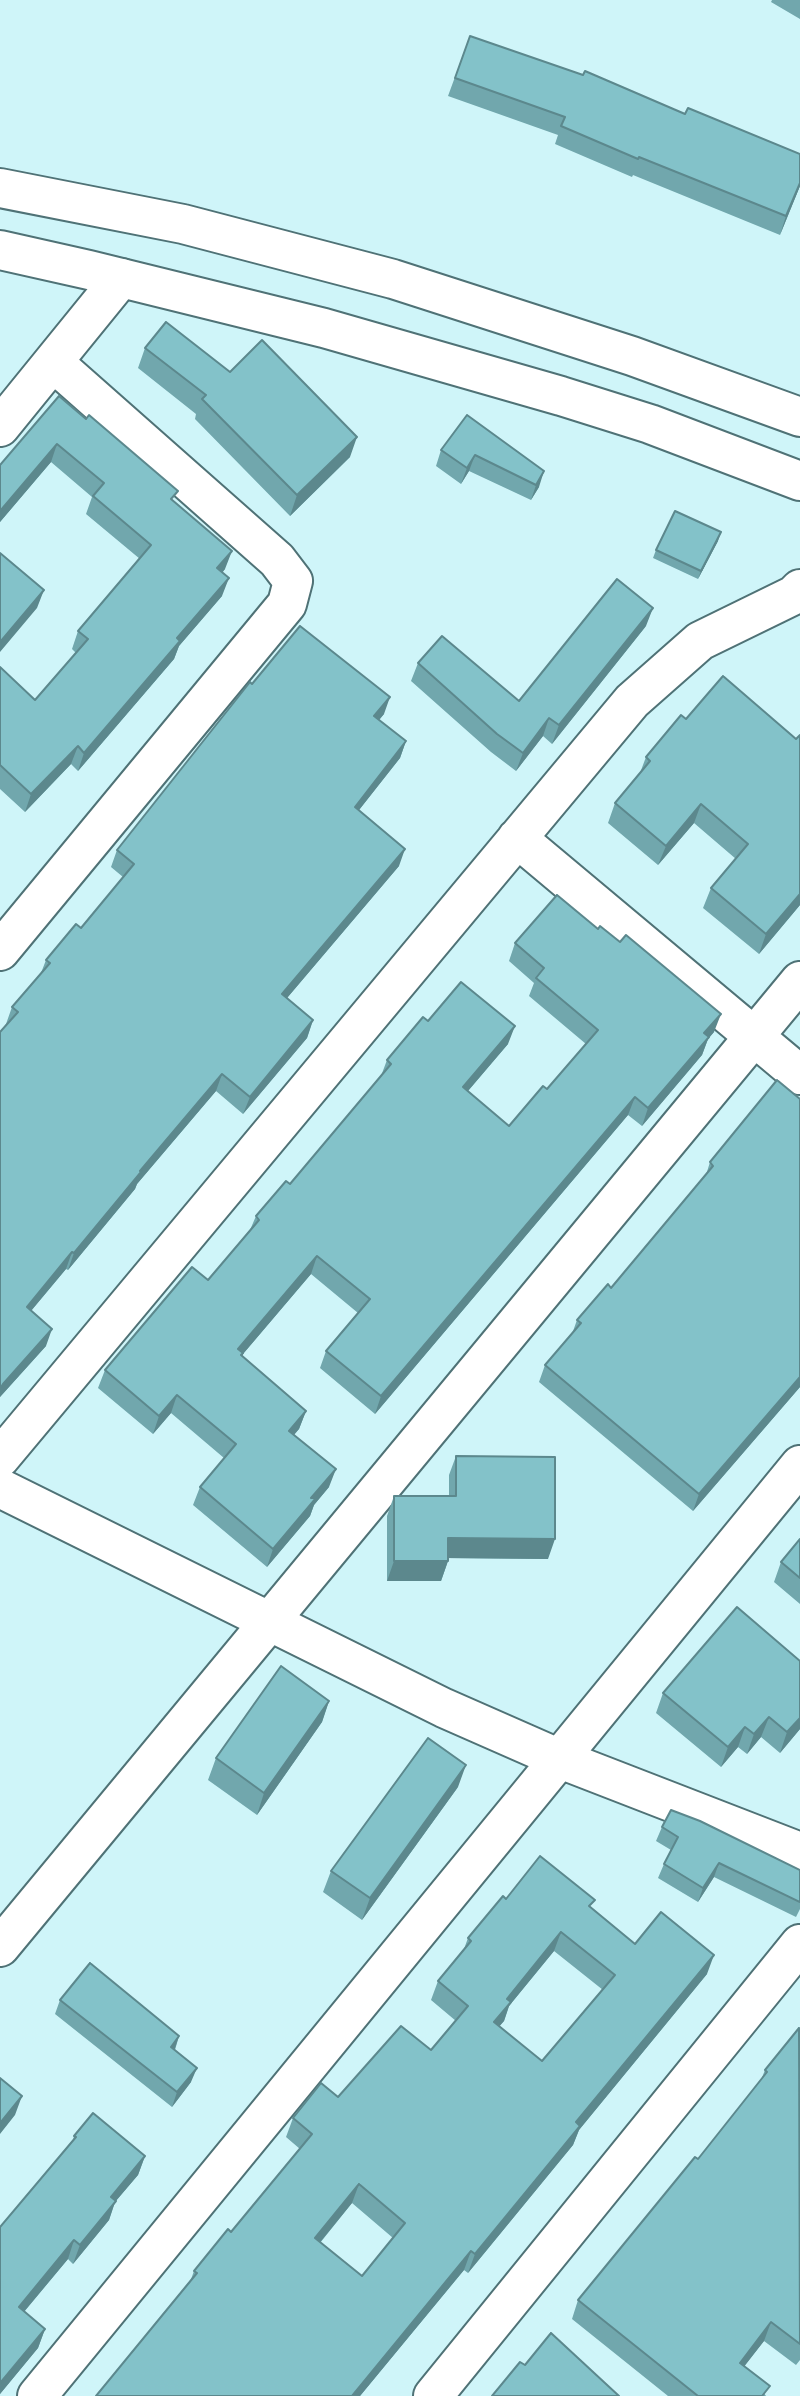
<!DOCTYPE html>
<style>
body{margin:0}
canvas{display:block;background:#cff5f9}
</style>
<canvas width="800" height="2396"></canvas>
<script>
const ctx = document.querySelector('canvas').getContext('2d');
ctx.lineJoin = 'round';
function poly(rows) {
  const path = new Path2D();
  for (const r of rows) {
    path.moveTo(r[0], r[1]);
    for (let i = 2; i < r.length; i += 2) path.lineTo(r[i], r[i + 1]);
  }
  return path;
}
function stroke(path, color, width, dash) {
  ctx.strokeStyle = color;
  ctx.lineWidth = width;
  ctx.lineCap = dash ? 'butt' : 'round';
  ctx.setLineDash(dash || []);
  ctx.stroke(path);
}
function fillPath(path, color) {
  ctx.fillStyle = color;
  ctx.fill(path, 'evenodd');
}
const minor = poly([
 [0,427,121,278],
 [517,838,800,1075],
 [0,951,287,604,293,581,277,560,53,362],
 [0,1458,632,701,700,641,794,595,800,589],
 [0,1488,444,1708,560,1759,800,1852],
 [0,1947,800,981],
 [37,2396,800,1465],
 [433,2396,800,1944]
]);
const trunk = poly([
 [0,188,183,224,393,279,632,356,800,417],
 [0,250,89,270,324,328,561,396,650,424,800,481]
]);
stroke(minor, '#4f7276', 42);
stroke(trunk, '#4f7276', 42);
stroke(minor, '#fff', 38);
stroke(trunk, '#fff', 38);
fillPath(poly([
 [772,0,800,0,800,19,771,2],
 [470,36,800,186,780,235,633,175,632,177,555,144,558,135,448,96],
 [145,348,350,457,290,516,195,419,196,414,138,368],
 [59,396,174,502,225,569,222,573,222,596,179,646,174,659,78,771,71,764,25,812,0,789,0,667,35,700,76,653,72,649,78,631,140,559,86,514,92,497,51,462,0,522,0,465],
 [467,415,539,487,531,500,469,471,461,484,436,466,441,450],
 [718,541,698,579,653,558,656,550],
 [646,626,552,744,543,736,516,771,491,752,411,681,418,663,519,701],
 [252,684,384,714,379,720,406,741,400,758,359,810,399,866,287,998,313,1020,307,1038,243,1114,216,1091,137,1184,135,1189,68,1270,66,1269,31,1311,46,1346,0,1397,0,1032,6,1024,12,1007,41,973,46,960,81,928,123,877,111,867,117,850],
 [681,715,800,905,759,954,703,908,711,888,736,859,694,823,658,865,608,823,615,803,640,773,646,757],
 [515,943,714,1032,708,1039,702,1055,642,1126,628,1115,375,1414,320,1368,326,1351,358,1313,311,1274,243,1354,242,1356,306,1411,299,1429,294,1435,329,1487,314,1505,310,1516,267,1567,193,1505,200,1487,224,1458,171,1413,153,1434,98,1388,105,1370,208,1280,250,1230,256,1216,290,1184,381,1076,387,1060,428,1021,508,1044,468,1091,509,1126,547,1089,586,1044,529,996,534,983,509,961],
 [777,1080,800,1387,693,1511,539,1382,545,1365,572,1334,577,1320,611,1288,706,1175,710,1162],
 [456,1456,548,1559,448,1558,448,1561,441,1581,387,1581,387,1516,394,1496,449,1496,449,1475],
 [800,1539,800,1604,774,1582,781,1562],
 [737,1607,800,1729,780,1753,761,1737,747,1754,738,1747,721,1767,656,1713,663,1693],
 [329,1701,322,1722,257,1815,208,1780,216,1758],
 [458,1787,362,1920,323,1892,331,1871],
 [662,1827,800,1870,800,1909,796,1917,714,1877,698,1902,658,1878,664,1864,671,1850,656,1841],
 [506,1899,592,1908,635,1944,707,1974,579,2130,573,2145,468,2273,464,2270,360,2396,190,2282,194,2271,231,2232,300,2149,286,2137,293,2118,338,2097,431,2050,456,2021,431,2000,438,1981,464,1949,468,1938],
 [554,1951,603,1990,542,2061,499,2026,504,2021,509,2006],
 [352,2203,393,2238,362,2276,320,2243],
 [60,2000,179,2036,175,2050,191,2082,172,2107,55,2014],
 [800,2029,800,2360,796,2365,764,2341,744,2366,766,2396,668,2396,572,2319,578,2300,698,2159,761,2080,765,2070],
 [74,2136,145,2156,138,2175,115,2202,109,2220,73,2264,68,2259,24,2312,45,2329,38,2348,0,2394,0,2227,73,2141]
]), '#71a7ad');
fillPath(poly([
 [800,183,800,186,780,235,786,216],
 [357,437,350,457,290,516,297,495],
 [57,444,51,462,0,522,0,511],
 [475,455,469,471,461,484,467,468],
 [544,471,539,487,531,500,536,485],
 [721,532,718,541,698,579,701,571],
 [232,551,225,569,211,586,217,568],
 [229,578,222,596,179,646,174,659,78,771,84,753,177,638],
 [44,590,37,608,0,652,0,642],
 [653,608,646,626,552,744,559,725],
 [390,697,384,714,368,733,374,716],
 [549,718,543,736,516,771,523,753],
 [406,741,400,758,348,824,355,807],
 [78,746,71,764,25,812,31,794],
 [701,804,694,823,658,865,666,846],
 [405,849,399,866,276,1011,282,994],
 [800,894,800,905,759,954,766,934],
 [721,1014,714,1032,708,1039,702,1055,642,1126,648,1108,704,1033],
 [313,1020,307,1038,243,1114,250,1097],
 [515,1026,508,1044,456,1105,463,1087],
 [222,1074,216,1091,137,1184,135,1189,68,1270,74,1253,140,1171],
 [635,1097,628,1115,375,1414,381,1396],
 [72,1252,66,1269,20,1324,27,1307],
 [317,1256,311,1274,243,1354,237,1371,238,1349],
 [52,1329,46,1346,0,1397,0,1389,3,1384],
 [800,1377,800,1387,693,1511,699,1494],
 [177,1395,171,1413,153,1434,159,1416],
 [306,1411,299,1429,282,1448,289,1431],
 [336,1469,329,1487,314,1505,310,1516,267,1567,273,1549,311,1498],
 [448,1538,555,1539,548,1559,441,1558],
 [394,1561,448,1561,441,1581,387,1581],
 [329,1701,322,1722,257,1815,264,1793],
 [769,1717,761,1737,747,1754,754,1734],
 [800,1718,800,1729,780,1753,787,1732],
 [745,1727,738,1747,721,1767,728,1747],
 [466,1765,458,1787,362,1920,370,1898],
 [719,1863,714,1877,698,1902,703,1888],
 [561,1932,554,1951,509,2006,504,2021,487,2041,494,2022,507,1999],
 [714,1955,707,1974,579,2130,573,2145,468,2273,475,2254,576,2122],
 [179,2036,174,2051,171,2047],
 [197,2068,191,2082,172,2107,177,2092],
 [22,2096,15,2115,0,2134,0,2123],
 [145,2156,138,2175,115,2202,109,2220,73,2264,80,2245,111,2197],
 [359,2184,352,2203,308,2257,315,2238],
 [74,2240,68,2259,12,2326,19,2307],
 [471,2251,464,2270,360,2396,352,2396],
 [771,2322,764,2341,733,2381,740,2363],
 [45,2329,38,2348,0,2394,0,2383]
]), '#5c888d');
const building = poly([
 [470,36,583,75,585,71,685,114,688,108,800,154,800,183,786,216,639,157,638,159,561,126,565,117,455,78,470,36],
 [166,322,230,372,262,340,357,437,297,495,202,399,206,395,145,348,166,322],
 [59,396,86,419,89,415,178,491,171,499,232,551,217,568,229,578,177,638,180,641,84,753,78,746,31,794,0,765,0,667,35,700,88,639,78,631,151,545,93,496,104,483,57,444,0,511,0,465,59,396],
 [467,415,544,471,536,485,475,455,467,468,441,450,467,415],
 [675,511,721,532,701,571,656,550,675,511],
 [0,553,44,590,0,642,0,553],
 [617,579,653,608,559,725,549,718,523,753,497,734,418,663,442,636,519,701,617,579],
 [300,626,390,697,374,716,406,741,355,807,405,849,282,994,313,1020,250,1097,222,1074,140,1171,141,1172,74,1253,72,1252,27,1307,52,1329,3,1384,0,1389,0,1032,18,1012,12,1007,50,963,46,960,76,924,81,928,134,864,117,850,250,682,252,684,300,626],
 [723,676,796,739,800,735,800,894,766,934,711,888,748,844,701,804,666,846,615,803,650,761,646,757,681,715,686,719,723,676],
 [557,895,598,929,600,926,620,942,626,935,721,1014,704,1033,709,1037,648,1108,635,1097,381,1396,326,1351,370,1299,317,1256,238,1349,243,1353,241,1355,306,1411,289,1431,336,1469,311,1498,316,1498,273,1549,200,1487,236,1444,177,1395,159,1416,105,1370,192,1267,208,1280,259,1220,256,1216,286,1181,290,1184,391,1064,387,1060,423,1017,428,1021,461,982,515,1026,463,1087,509,1126,543,1086,547,1089,598,1030,536,978,544,968,515,943,557,895],
 [777,1080,800,1099,800,1377,699,1494,545,1365,581,1323,577,1320,608,1284,611,1288,713,1166,710,1162,777,1080],
 [456,1456,555,1457,555,1539,448,1538,448,1561,394,1561,394,1496,456,1496,456,1456],
 [800,1539,800,1578,781,1562,800,1539],
 [737,1607,800,1661,800,1718,787,1732,769,1717,754,1734,745,1727,728,1747,663,1693,737,1607],
 [281,1666,329,1701,264,1793,216,1758,281,1666],
 [428,1738,466,1765,370,1898,331,1871,428,1738],
 [671,1810,700,1821,800,1870,800,1902,719,1863,703,1888,664,1864,678,1837,662,1827,671,1810],
 [540,1856,595,1900,589,1906,635,1944,661,1912,714,1955,576,2122,580,2126,475,2254,471,2251,352,2396,96,2396,197,2273,194,2271,228,2229,231,2232,312,2134,293,2118,321,2083,338,2097,401,2026,431,2050,468,2006,438,1981,471,1941,468,1938,503,1896,506,1899,540,1856],
 [561,1932,615,1975,542,2061,494,2022,511,2002,507,1999,561,1932],
 [359,2184,405,2223,362,2276,315,2238,359,2184],
 [90,1963,179,2036,171,2047,197,2068,177,2092,60,2000,90,1963],
 [799,2028,800,2344,771,2322,740,2363,770,2386,762,2396,698,2396,578,2300,695,2157,698,2159,767,2072,765,2070,799,2028],
 [0,2078,22,2096,0,2123,0,2078],
 [93,2113,145,2156,111,2197,116,2201,80,2245,74,2240,19,2307,45,2329,0,2383,0,2227,76,2137,74,2136,93,2113],
 [551,2333,619,2396,492,2396,520,2362,525,2365,551,2333]
]);
fillPath(building, '#83c2c9');
stroke(building, '#5c888d', 2);
</script>
